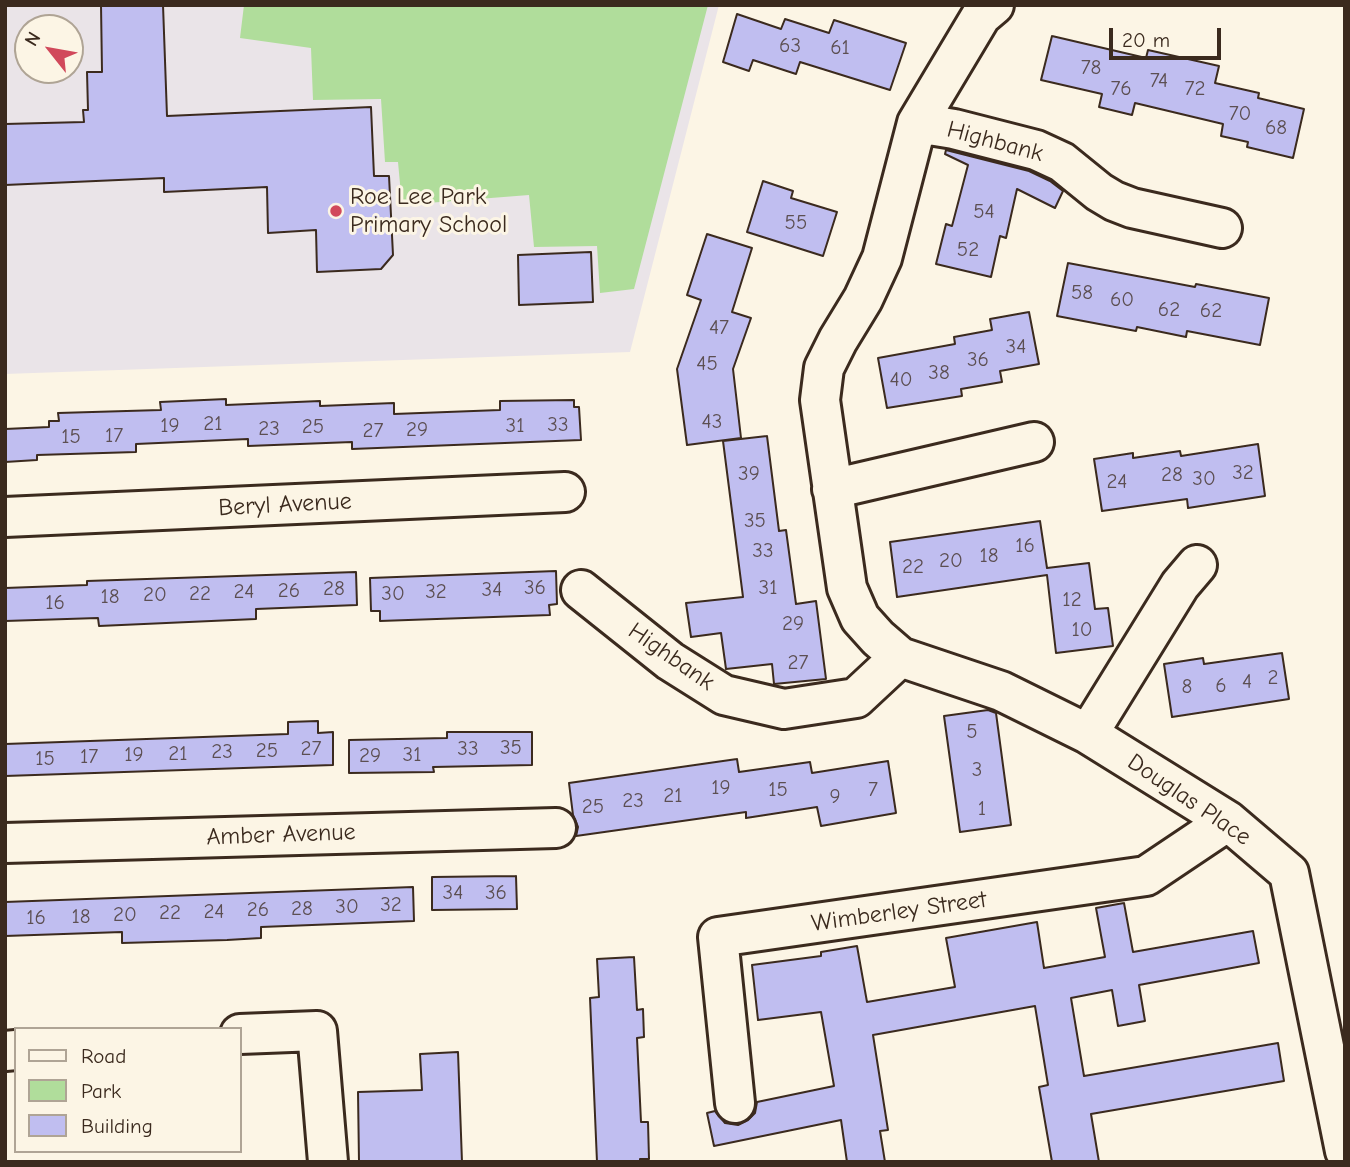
<!DOCTYPE html>
<style>
body{margin:0}
#map{position:relative;width:1350px;height:1167px;overflow:hidden;background:#fcf5e5;font-family:"Comic Neue",sans-serif}
canvas{display:block}
.frame{position:absolute;inset:0;border:7px solid #3b2a1e;pointer-events:none}
.legend{position:absolute;left:14px;top:1027px;width:228px;height:126px;box-sizing:border-box;background:#fcf5e5;border:2px solid #afa495;margin:0;padding:9px 12px;list-style:none;font-size:21px;color:#3b2a1e}
.legend li{display:flex;align-items:center;gap:14px;height:35px}
.legend b{width:35px;border:2px solid #afa495}
.north{position:absolute;left:14px;top:14px;width:70px;height:70px;box-sizing:border-box;background:#fcf5e5;border:2px solid #afa495;border-radius:50%;rotate:301deg;font-size:19px;font-weight:700;line-height:28px;text-align:center;color:#3b2a1e}
.north::after{content:'';display:block;margin:auto;width:24px;height:32px;background:#d1495b;clip-path:polygon(50% 0,100% 100%,50% 72%,0 100%)}
.scale{position:absolute;left:1109px;top:28px;width:112px;height:32px;box-sizing:border-box;border:4px solid #3b2a1e;border-top:0;padding-left:9px;font-size:21px;line-height:24px;white-space:nowrap;color:#3b2a1e;-webkit-text-stroke:5px #fcf5e5;paint-order:stroke}
</style>
<div id="map">
<canvas width="1350" height="1167"></canvas>
<div class="frame"></div>
<ul class="legend">
<li><b style="height:9px;background:#fcf5e5"></b>Road</li>
<li><b style="height:19px;background:#b0dd9b"></b>Park</li>
<li><b style="height:19px;background:#c0bef0"></b>Building</li>
</ul>
<div class="north">N</div>
<div class="scale">20 m</div>
</div>
<script>
const ctx = document.querySelector('canvas').getContext('2d');
ctx.lineJoin = 'round';
function fillPath(path, color) {
  ctx.fillStyle = color;
  ctx.fill(path, 'evenodd');
}
function poly(rows) {
  const path = new Path2D();
  for (const r of rows) {
    path.moveTo(r[0], r[1]);
    for (let i = 2; i < r.length; i += 2) path.lineTo(r[i], r[i + 1]);
  }
  return path;
}
function stroke(path, color, width, dash) {
  ctx.strokeStyle = color;
  ctx.lineWidth = width;
  ctx.lineCap = dash ? 'butt' : 'round';
  ctx.setLineDash(dash || []);
  ctx.stroke(path);
}
function label(font, color, halo, rows, align = 'center') {
  ctx.font = font + ' "Comic Neue",sans-serif';
  ctx.lineWidth = 6;
  ctx.setLineDash([]);
  ctx.textBaseline = 'middle';
  ctx.strokeStyle = halo;
  ctx.fillStyle = color;
  for (const [text, x, y, turn = 0] of rows) {
    ctx.save();
    ctx.translate(x, y);
    ctx.rotate((+turn || 0) * Math.PI / 180);
    ctx.textAlign = isNaN(turn) ? turn : align;
    if (halo) ctx.strokeText(text, 0, 0);
    ctx.fillText(text, 0, 0);
    ctx.restore();
  }
}
fillPath(poly([
 [5,5,719,5,630,352,5,374],
 [28,28,70,28,70,70,28,70]
]), '#eae4e8');
fillPath(poly([
 [244,5,708,5,634,289,600,293,597,246,534,247,529,195,402,205,398,162,385,162,381,99,313,100,311,48,240,38]
]), '#b0dd9b');
const building = poly([
 [101,5,163,5,167,116,371,107,374,176,389,176,393,255,381,269,317,272,316,230,268,233,267,187,164,192,164,178,5,185,5,124,84,122,83,110,88,110,87,72,102,72,101,5],
 [737,14,781,29,785,19,829,33,834,20,906,43,890,90,800,62,796,74,753,60,749,71,723,62,737,14],
 [1052,36,1146,58,1148,50,1219,66,1215,83,1259,93,1258,98,1304,109,1293,158,1247,147,1248,142,1221,136,1223,124,1135,103,1132,115,1099,107,1102,94,1041,80,1052,36],
 [946,150,1029,171,1050,181,1063,191,1055,208,1017,189,1006,238,1000,236,991,277,936,264,946,224,952,226,968,165,945,154,946,150],
 [763,181,793,191,791,198,837,212,823,256,747,232,763,181],
 [707,234,752,248,732,312,751,318,733,369,741,438,687,445,677,369,701,300,687,295,707,234],
 [591,252,593,302,519,305,518,255,591,252],
 [1068,263,1195,287,1196,284,1269,298,1260,345,1187,331,1186,337,1137,327,1136,331,1057,316,1068,263],
 [1029,312,1039,364,1000,371,1002,382,961,389,962,396,887,408,878,358,955,344,954,337,992,330,990,319,1029,312],
 [226,399,226,405,320,401,320,406,394,403,394,414,500,410,500,401,574,400,574,407,579,407,581,440,352,449,352,442,248,446,248,439,136,444,136,452,37,455,37,460,5,462,5,429,49,427,49,421,59,421,58,413,161,410,160,402,226,399],
 [767,436,779,531,786,530,796,604,816,601,826,679,774,684,772,664,726,669,721,633,691,637,686,603,743,597,723,441,767,436],
 [1258,444,1265,496,1188,508,1187,499,1102,511,1094,459,1133,453,1133,458,1180,451,1181,456,1258,444],
 [1040,521,1047,568,1089,563,1095,609,1108,608,1113,646,1056,653,1047,575,897,597,890,542,1040,521],
 [556,571,557,604,549,605,550,615,380,621,380,611,371,611,370,578,556,571],
 [356,572,357,605,256,609,256,619,99,626,98,618,5,621,5,588,87,585,87,581,356,572],
 [1282,653,1289,699,1172,717,1164,664,1203,658,1204,664,1282,653],
 [988,710,996,713,1011,825,960,832,944,716,988,710],
 [318,721,318,733,333,732,333,765,5,776,5,744,288,734,288,722,318,721],
 [447,732,532,732,532,765,433,767,434,772,349,773,349,740,447,738,447,732],
 [737,759,739,772,810,762,812,773,888,761,896,813,821,826,817,807,746,818,746,812,576,836,578,827,573,815,569,783,737,759],
 [516,876,517,909,432,910,432,877,516,876],
 [413,887,414,921,261,927,261,938,227,940,122,943,122,932,5,936,5,902,413,887],
 [1124,903,1133,952,1253,931,1259,963,1139,985,1145,1021,1118,1026,1112,990,1071,998,1084,1076,1278,1043,1284,1081,1091,1114,1099,1162,1052,1162,1039,1087,1048,1085,1035,1006,873,1035,888,1130,880,1131,885,1162,847,1162,841,1120,714,1146,707,1113,715,1111,725,1123,738,1125,748,1120,755,1113,757,1102,834,1086,821,1012,758,1020,752,965,821,956,821,952,857,946,867,1002,955,987,946,938,1037,922,1044,968,1105,957,1096,908,1124,903],
 [634,957,637,1010,643,1009,644,1037,637,1038,641,1122,648,1122,649,1159,640,1159,640,1162,597,1162,590,998,599,997,597,959,634,957],
 [458,1052,462,1162,359,1162,358,1092,422,1090,420,1054,458,1052]
]);
fillPath(building, '#c0bef0');
stroke(building, '#3b2a1e', 2);
const minor = poly([
 [994,5,981,16,917,123,882,258,863,299,838,340,824,368,820,400,847,588,860,618,878,638,900,657,1001,691,1088,734,1228,821,1289,873,1345,1151],
 [917,123,954,129,1036,150,1062,162,1099,192,1114,201,1132,208,1222,228],
 [832,489,1034,442],
 [5,517,565,492],
 [581,590,670,661,724,695,784,709,856,698,900,657],
 [1088,734,1180,585,1197,565],
 [5,843,556,828],
 [240,1034,317,1031,328,1162],
 [5,1051,16,1050],
 [735,1103,718,937,1146,876,1228,821]
]);
stroke(minor, '#3b2a1e', 44);
stroke(minor, '#fcf5e5', 38);
for (const [x, y, r, color] of [
 [336,211,7,"#d1495b"]
]) {
  const dot = new Path2D();
  dot.arc(x, y, r, 0, 2 * Math.PI);
  ctx.fillStyle = color;
  ctx.fill(dot);
  stroke(dot, '#fcf5e5', 2.5);
}
label('21px', '#5c4f52', null, [
 ["63",790,46],
 ["61",840,48],
 ["78",1091,68],
 ["74",1159,81],
 ["76",1121,89],
 ["72",1195,89],
 ["70",1240,114],
 ["68",1276,128],
 ["54",984,212],
 ["55",796,223],
 ["52",968,250],
 ["58",1082,293],
 ["60",1122,300],
 ["62",1169,310],
 ["62",1211,311],
 ["47",719,328],
 ["34",1016,347],
 ["36",978,360],
 ["45",707,364],
 ["38",939,373],
 ["40",901,380],
 ["43",712,422],
 ["21",213,424],
 ["33",558,425],
 ["19",170,426],
 ["31",515,426],
 ["25",313,427],
 ["23",269,429],
 ["29",417,430],
 ["27",373,431],
 ["17",114,436],
 ["15",71,437],
 ["32",1243,473],
 ["39",749,474],
 ["28",1172,475],
 ["30",1204,479],
 ["24",1117,482],
 ["35",755,521],
 ["16",1025,546],
 ["33",763,551],
 ["18",989,556],
 ["20",951,561],
 ["22",913,567],
 ["36",535,588],
 ["31",768,588],
 ["28",334,589],
 ["34",492,590],
 ["26",289,591],
 ["24",244,592],
 ["32",436,592],
 ["22",200,594],
 ["30",393,594],
 ["20",155,595],
 ["18",110,597],
 ["12",1072,600],
 ["16",55,603],
 ["29",793,624],
 ["10",1082,630],
 ["27",798,663],
 ["2",1273,678],
 ["4",1247,682],
 ["6",1221,686],
 ["8",1187,687],
 ["5",972,732],
 ["35",511,748],
 ["27",311,749],
 ["33",468,749],
 ["25",267,751],
 ["23",222,752],
 ["21",178,754],
 ["19",134,755],
 ["31",412,755],
 ["29",370,756],
 ["17",89,757],
 ["15",45,759],
 ["3",977,770],
 ["19",721,788],
 ["15",778,790],
 ["7",873,790],
 ["21",673,796],
 ["9",835,797],
 ["23",633,801],
 ["25",593,807],
 ["1",982,809],
 ["34",453,893],
 ["36",496,893],
 ["32",391,905],
 ["30",347,907],
 ["28",302,909],
 ["26",258,910],
 ["24",214,912],
 ["22",170,913],
 ["20",125,915],
 ["18",81,917],
 ["16",36,918]
]);
label('24px', '#3b2a1e', '#fcf5e5', [
 ["Highbank",995,142,15],
 ["Beryl Avenue",285,505,-3],
 ["Highbank",671,657,35],
 ["Douglas Place",1189,800,34],
 ["Amber Avenue",281,835,-2],
 ["Wimberley Street",899,912,-8]
]);
label('24px', '#3b2a1e', '#fcf5e5', [
 ["Roe Lee Park",350,197],
 ["Primary School",350,225]
], 'left');
</script>
